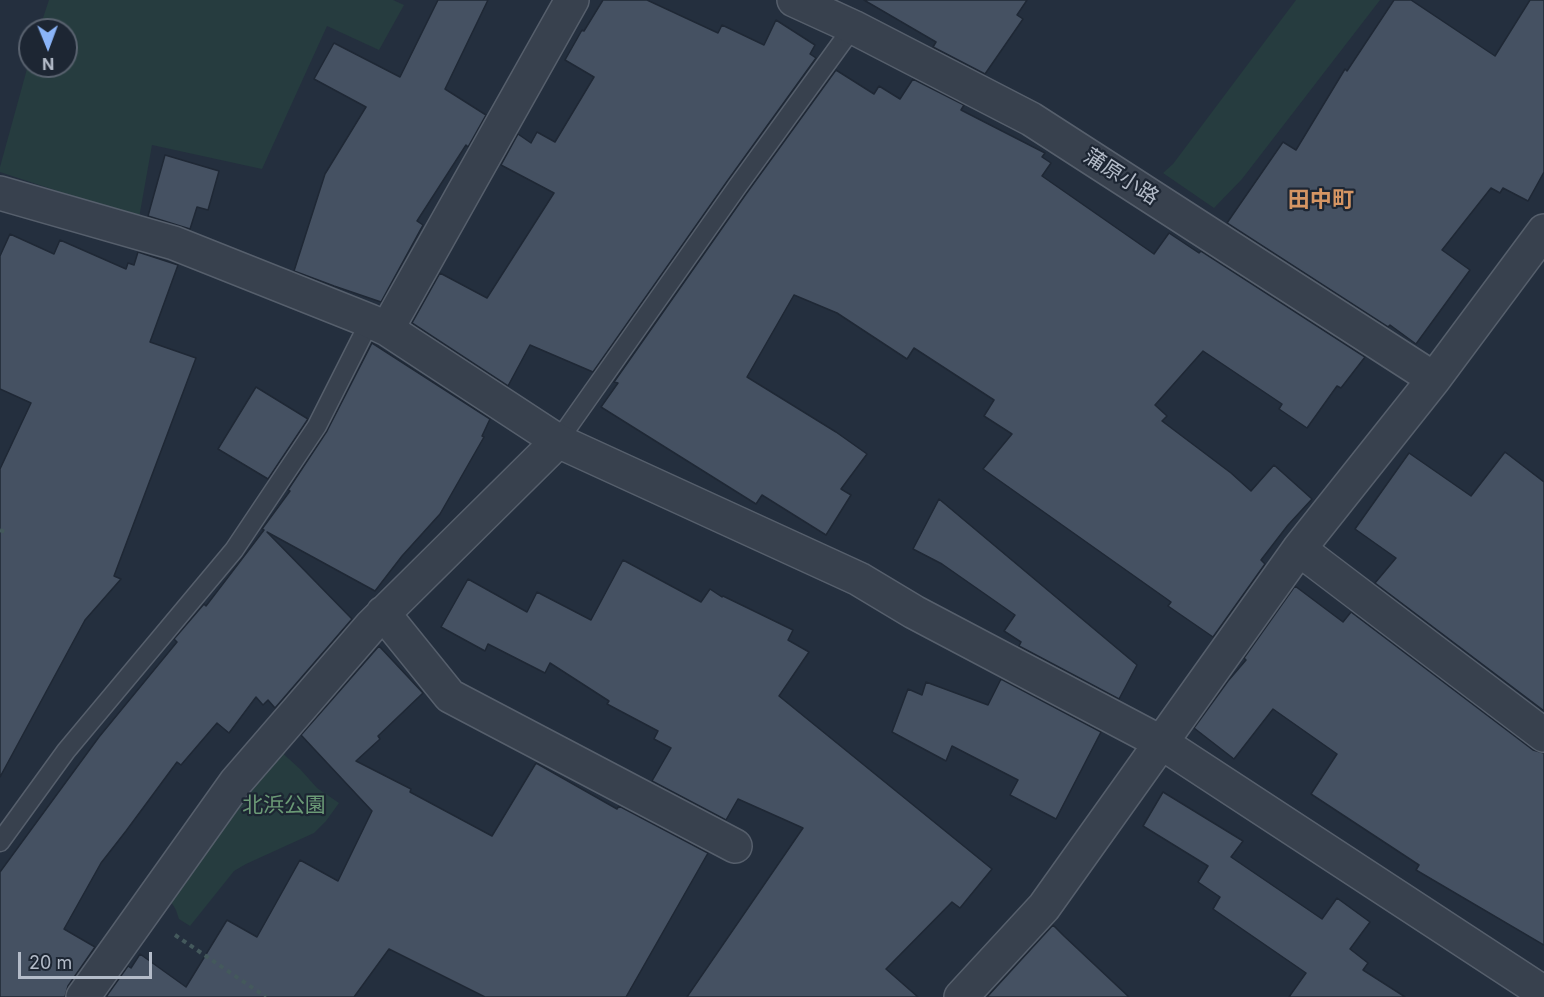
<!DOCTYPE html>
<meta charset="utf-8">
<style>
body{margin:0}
#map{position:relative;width:1544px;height:997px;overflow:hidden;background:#242f3e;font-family:Inter,sans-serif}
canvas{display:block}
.north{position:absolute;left:18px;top:18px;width:60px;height:60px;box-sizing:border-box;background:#1d2633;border:2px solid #59626f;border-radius:50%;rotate:179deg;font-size:16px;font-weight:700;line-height:24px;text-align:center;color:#b4bcc9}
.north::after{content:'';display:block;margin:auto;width:21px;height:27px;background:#8ab4f8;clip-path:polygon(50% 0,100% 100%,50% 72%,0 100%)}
.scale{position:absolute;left:18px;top:952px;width:134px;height:27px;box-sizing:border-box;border:3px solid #b4bcc9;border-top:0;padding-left:8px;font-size:18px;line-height:21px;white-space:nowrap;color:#b4bcc9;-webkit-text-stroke:4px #1d2633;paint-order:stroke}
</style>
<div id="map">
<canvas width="1544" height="997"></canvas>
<div class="north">N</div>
<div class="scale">20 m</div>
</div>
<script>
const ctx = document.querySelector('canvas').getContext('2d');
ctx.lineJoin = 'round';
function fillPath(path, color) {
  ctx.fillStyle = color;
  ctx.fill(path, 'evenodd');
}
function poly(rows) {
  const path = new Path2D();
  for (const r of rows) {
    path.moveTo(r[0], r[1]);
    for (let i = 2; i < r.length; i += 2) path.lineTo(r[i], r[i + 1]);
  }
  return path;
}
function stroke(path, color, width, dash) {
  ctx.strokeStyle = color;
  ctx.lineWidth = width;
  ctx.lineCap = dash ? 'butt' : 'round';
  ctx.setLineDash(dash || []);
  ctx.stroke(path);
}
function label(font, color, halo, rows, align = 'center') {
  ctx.font = font + ' Inter,"Noto Sans JP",sans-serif';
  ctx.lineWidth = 4.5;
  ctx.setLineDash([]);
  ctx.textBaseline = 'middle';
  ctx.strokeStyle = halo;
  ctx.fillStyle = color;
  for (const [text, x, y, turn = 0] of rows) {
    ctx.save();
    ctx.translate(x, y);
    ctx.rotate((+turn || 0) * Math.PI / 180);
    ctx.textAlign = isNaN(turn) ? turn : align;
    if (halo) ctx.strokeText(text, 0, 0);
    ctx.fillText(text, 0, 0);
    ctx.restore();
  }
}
fillPath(poly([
 [49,0,393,0,404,5,379,50,327,26,262,169,152,145,139,218,0,172,0,167,30,58,30,66,66,66,66,30,39,30],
 [1296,0,1380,0,1242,179,1214,208,1163,173,1173,164],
 [279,750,300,769,317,788,339,803,326,821,314,833,246,864,234,871,190,926,179,919,176,910,170,900]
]), '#263c3f');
const building = poly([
 [438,0,488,0,445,89,486,115,468,147,466,145,417,221,423,225,381,302,334,286,294,271,325,174,366,107,314,79,334,43,400,77,438,0],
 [603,0,647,0,718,33,722,25,764,45,776,20,815,45,810,54,816,58,728,180,593,372,530,345,508,386,412,323,440,273,487,298,554,193,501,165,518,134,531,143,537,132,555,142,594,77,565,60,582,30,584,31,603,0],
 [864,0,1027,0,1017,15,1023,19,985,74,933,47,936,42,864,0],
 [1394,0,1411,0,1495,56,1530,0,1544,0,1544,172,1528,201,1503,188,1500,193,1491,188,1442,250,1470,270,1416,344,1390,325,1388,327,1227,223,1283,142,1296,150,1345,69,1347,71,1394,0],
 [836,70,874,94,879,86,900,99,913,79,964,105,961,110,1045,153,1042,157,1051,163,1042,176,1154,254,1169,233,1199,253,1201,251,1365,357,1341,388,1337,386,1307,428,1279,409,1282,404,1203,351,1155,405,1167,416,1162,421,1231,473,1251,491,1274,465,1312,499,1288,525,1261,560,1265,564,1213,637,1168,606,1171,602,983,469,1012,434,984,416,994,400,914,348,907,359,837,313,794,295,747,377,836,432,867,454,841,489,851,495,826,535,762,495,756,504,601,407,618,383,614,382,746,194,836,70],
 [165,155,219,171,208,210,197,207,190,229,148,216,165,155],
 [10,234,54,254,60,240,126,269,128,263,134,265,138,252,178,265,150,342,196,358,114,576,121,579,85,620,0,777,0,469,31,403,0,389,0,256,10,234],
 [372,343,490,419,482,436,484,437,440,514,402,556,375,591,267,532,352,619,275,708,268,700,263,705,256,697,229,733,217,723,181,765,177,762,126,831,101,863,64,929,95,947,68,986,65,997,0,997,0,872,99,737,177,642,174,639,204,604,206,606,264,530,262,529,290,491,288,490,327,431,372,343],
 [256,387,308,419,268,479,218,449,256,387],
 [1505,452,1544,482,1544,711,1375,583,1396,558,1355,529,1409,453,1471,496,1505,452],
 [939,499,1137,665,1119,699,1019,646,1021,642,1004,631,1015,615,942,564,913,549,939,499],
 [623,560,701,602,710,589,722,597,723,596,793,630,788,640,809,652,779,696,992,869,960,908,952,902,886,969,918,997,687,997,803,828,738,799,726,820,652,781,671,748,654,739,658,731,607,704,609,701,550,663,545,673,488,644,485,651,441,627,468,579,527,612,537,592,591,620,623,560],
 [1295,586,1343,622,1351,612,1533,750,1544,753,1544,945,1416,870,1419,865,1311,794,1337,754,1273,709,1234,759,1194,728,1228,681,1246,660,1244,658,1295,586],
 [379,646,423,693,378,736,380,739,356,761,411,789,410,792,492,836,536,763,617,809,619,806,708,853,626,997,485,997,389,949,354,997,106,997,128,966,131,968,140,954,186,987,227,920,257,937,300,860,338,881,372,811,301,735,379,646],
 [1001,679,1101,732,1056,819,1010,795,1018,780,952,746,946,761,892,732,908,689,922,695,926,682,988,705,1001,679],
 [1163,792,1243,841,1231,857,1322,919,1337,898,1370,922,1350,949,1368,963,1363,970,1405,997,1289,997,1306,973,1213,909,1220,897,1198,882,1208,866,1143,826,1163,792],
 [1053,925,1064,936,1129,997,987,997,1053,925]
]);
fillPath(building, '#455162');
stroke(building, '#1f2835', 1.5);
const lane = poly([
 [558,441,737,187,853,27],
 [0,842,66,751,234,550,317,426,370,321]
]);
const street = poly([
 [794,0,853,27,1031,119,1434,379],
 [0,193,174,243,370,321,387,329,558,441,859,579,914,612,1162,743,1544,993],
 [387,329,572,0],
 [1299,549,1544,735],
 [383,613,450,696,735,846],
 [83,997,236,782,371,626,558,441],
 [961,997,1044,907,1299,549,1434,379,1544,231]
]);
stroke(lane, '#565f6c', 21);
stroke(street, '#565f6c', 36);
stroke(poly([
 [0,530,8,533],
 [175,935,266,997]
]), '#44595c', 4, [4.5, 4.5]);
stroke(lane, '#38414e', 18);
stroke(street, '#38414e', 33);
label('21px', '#b4bcc9', '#1d2633', [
 ["蒲原小路",1121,177,33]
]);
label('21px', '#6b9a76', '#1d2633', [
 ["北浜公園",284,806]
]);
label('bold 22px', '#d59563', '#1d2633', [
 ["田中町",1321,200]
]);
</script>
